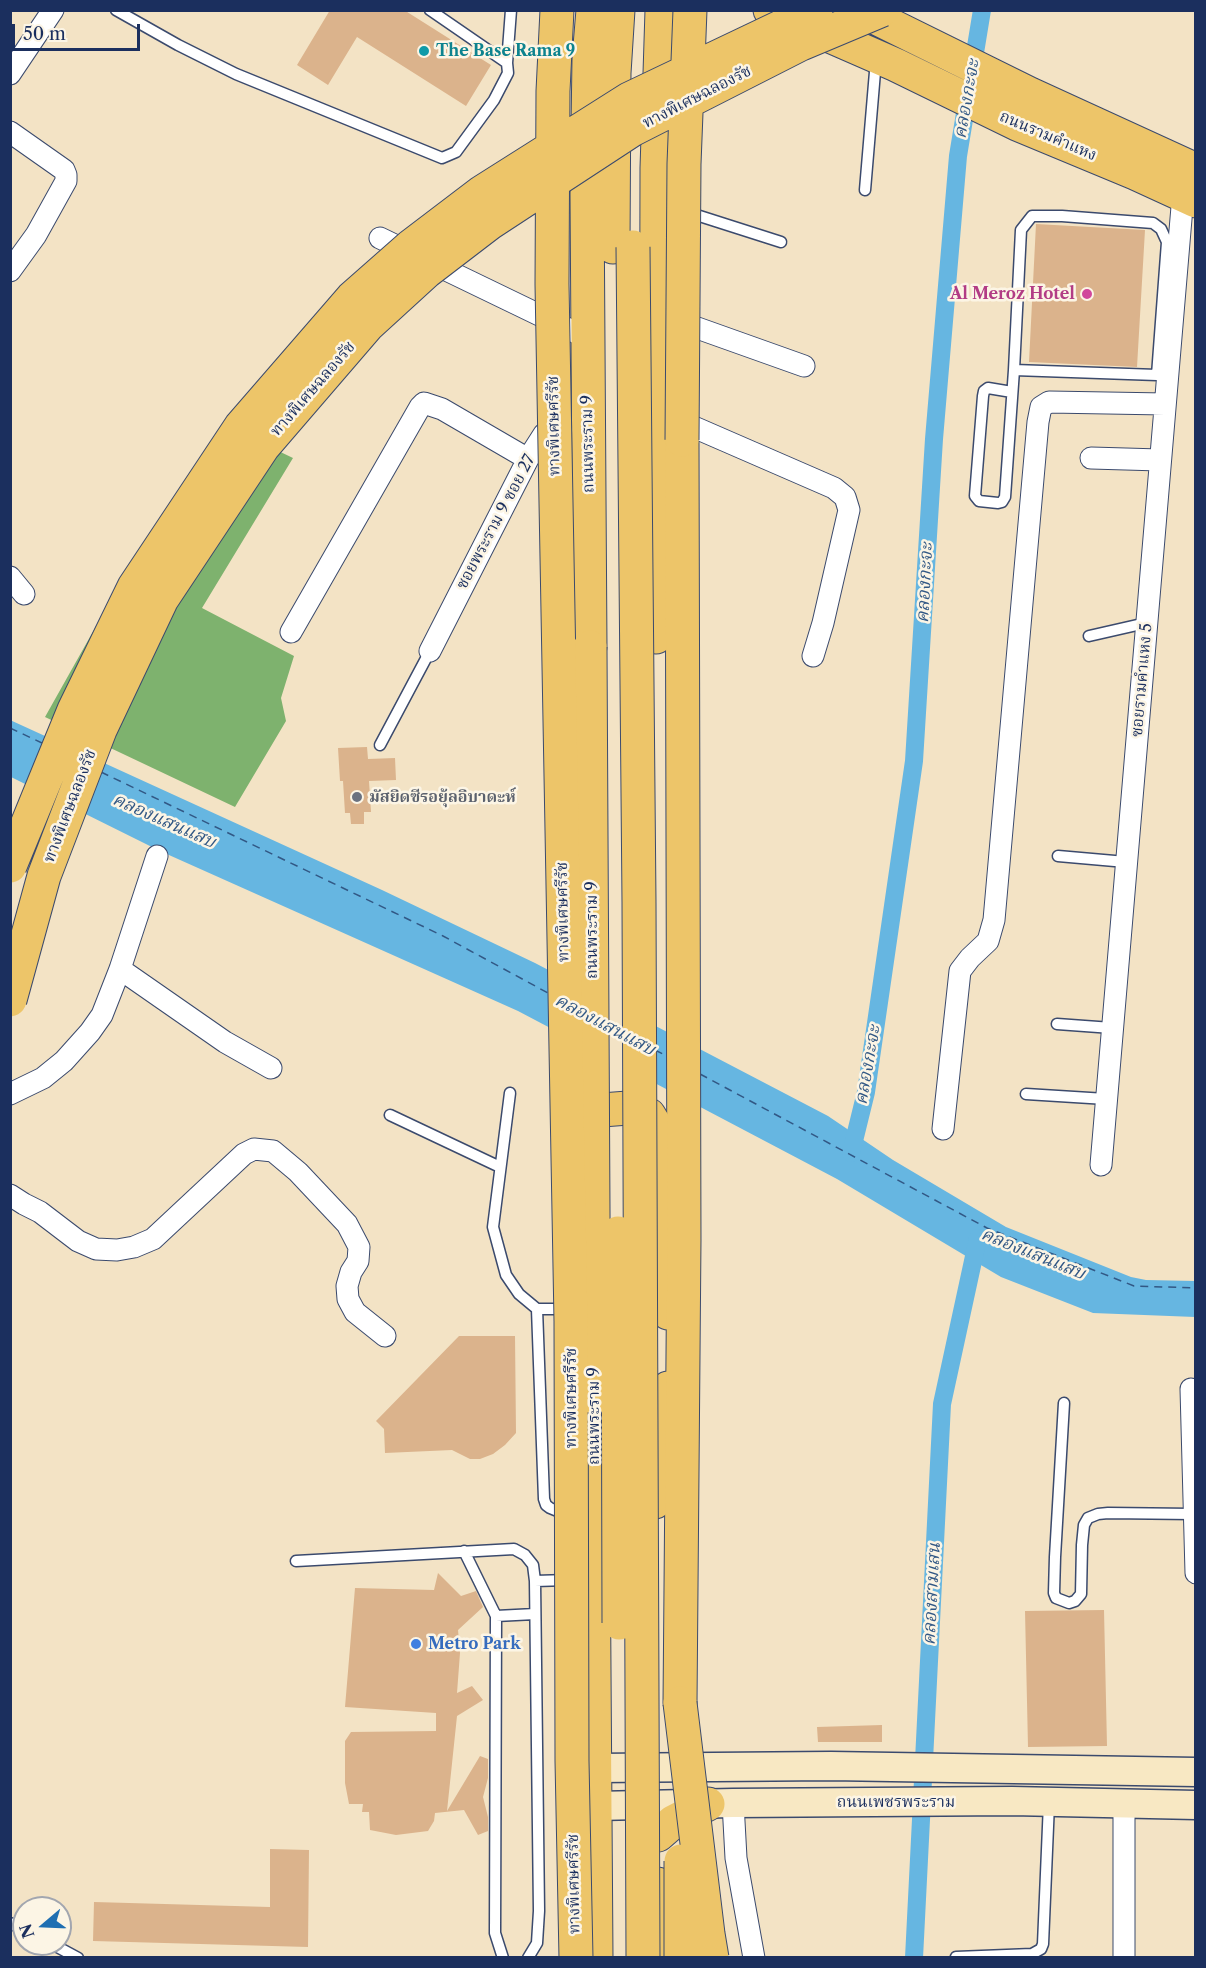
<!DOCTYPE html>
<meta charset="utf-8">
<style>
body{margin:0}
#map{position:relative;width:1206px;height:1968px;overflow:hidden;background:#f3e3c5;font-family:"Libre Caslon Text",serif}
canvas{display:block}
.frame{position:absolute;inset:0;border:12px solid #1b2f5e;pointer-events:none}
.north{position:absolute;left:12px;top:1896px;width:60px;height:60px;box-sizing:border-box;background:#fcf5e5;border:2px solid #a2a6af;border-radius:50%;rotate:251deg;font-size:16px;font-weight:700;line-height:24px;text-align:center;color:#1b2f5e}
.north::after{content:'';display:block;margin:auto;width:21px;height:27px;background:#1f6fb2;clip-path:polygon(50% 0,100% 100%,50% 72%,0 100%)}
.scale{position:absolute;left:12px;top:24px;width:128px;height:27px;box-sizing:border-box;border:3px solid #1b2f5e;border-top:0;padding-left:8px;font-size:18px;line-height:21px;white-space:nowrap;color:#1b2f5e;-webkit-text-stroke:4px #fcf5e5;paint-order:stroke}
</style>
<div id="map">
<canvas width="1206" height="1968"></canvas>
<div class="frame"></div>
<div class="north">N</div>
<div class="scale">50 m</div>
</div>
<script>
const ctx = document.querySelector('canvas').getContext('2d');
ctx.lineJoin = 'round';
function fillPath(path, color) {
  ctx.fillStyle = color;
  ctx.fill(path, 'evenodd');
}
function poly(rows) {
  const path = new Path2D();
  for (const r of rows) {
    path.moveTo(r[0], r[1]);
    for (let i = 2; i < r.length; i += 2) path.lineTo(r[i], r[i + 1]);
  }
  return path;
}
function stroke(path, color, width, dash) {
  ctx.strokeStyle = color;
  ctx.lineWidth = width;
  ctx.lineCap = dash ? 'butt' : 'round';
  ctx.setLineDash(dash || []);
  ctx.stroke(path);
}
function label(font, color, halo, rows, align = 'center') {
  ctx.font = font + ' "Libre Caslon Text","Noto Serif Thai",serif';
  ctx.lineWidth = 5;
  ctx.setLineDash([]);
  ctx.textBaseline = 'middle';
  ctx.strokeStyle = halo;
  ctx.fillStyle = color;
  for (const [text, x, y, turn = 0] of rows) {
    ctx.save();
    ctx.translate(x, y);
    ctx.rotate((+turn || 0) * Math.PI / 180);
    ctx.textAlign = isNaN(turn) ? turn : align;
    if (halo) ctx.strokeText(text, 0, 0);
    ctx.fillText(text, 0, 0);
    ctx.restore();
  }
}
fillPath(poly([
 [224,425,293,458,202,608,294,656,281,698,286,721,235,807,45,717,127,571]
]), '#7eb26e');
fillPath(poly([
 [10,720,382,890,535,963,828,1116,893,1160,1006,1227,1131,1277,1146,1280,1195,1281,1195,1317,1093,1313,1001,1277,837,1179,518,1011,160,851,11,777]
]), '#66b6e1');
fillPath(poly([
 [609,998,650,1020,650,1084,609,1062]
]), '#f3e3c5');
stroke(poly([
 [851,1153,866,1092,914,761,934,439,958,156,982,10],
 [914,1958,942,1404,978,1238]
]), '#66b6e1', 18);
stroke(poly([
 [10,728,42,743],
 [101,772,443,936,548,993],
 [608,1025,625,1034],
 [655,1050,667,1056],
 [700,1074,987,1228,1134,1286,1196,1288]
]), '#325885', 1.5, [8, 6]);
fillPath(poly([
 [330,10,404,10,491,65,466,106,357,37,328,85,297,65],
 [1036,224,1145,230,1137,367,1029,362],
 [367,747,368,759,395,758,396,780,369,781,371,812,364,812,364,824,351,824,350,813,345,813,343,781,340,781,338,748],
 [459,1336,515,1336,516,1433,505,1445,493,1454,480,1459,470,1459,452,1450,385,1453,384,1429,376,1421],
 [438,1573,461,1596,476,1591,483,1607,458,1630,460,1653,457,1693,472,1686,483,1700,457,1716,447,1811,480,1756,488,1759,488,1778,483,1797,488,1817,488,1831,478,1835,464,1810,435,1813,434,1821,428,1831,396,1835,370,1830,369,1812,362,1812,363,1804,349,1804,345,1783,345,1741,351,1732,436,1731,436,1713,345,1707,355,1588,434,1590],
 [1104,1610,1107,1746,1028,1747,1025,1611],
 [882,1725,882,1742,818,1742,817,1727],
 [270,1849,309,1850,308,1947,93,1941,94,1902,270,1907]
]), '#dbb38c');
const lane = poly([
 [116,10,178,45,236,74,442,158,456,152,494,100,508,73,507,63],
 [430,10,507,63,511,10],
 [865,190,876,60],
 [687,212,781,242],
 [1014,370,1157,375],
 [1012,392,988,388,984,391,983,396,975,496,979,501,998,503,1002,502,1005,497,1014,370,1021,230,1032,216,1062,216,1153,223,1161,229,1167,242,1157,375,1167,376],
 [1089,636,1146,623],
 [380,745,430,651],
 [1058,856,1126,862],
 [1057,1024,1112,1028],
 [510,1093,493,1227,506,1275,519,1294,537,1309,566,1309],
 [1026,1094,1106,1099],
 [390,1115,500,1167],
 [537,1309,544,1499,546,1505,550,1508,567,1515],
 [1064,1403,1055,1557,1054,1593,1056,1598,1069,1603,1075,1601,1081,1594,1082,1545,1084,1525,1088,1518,1098,1514,1108,1513,1193,1514],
 [464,1551,496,1616,495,1933,503,1958],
 [296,1561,514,1549,525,1555,533,1565,535,1581,539,1911,537,1943,528,1958],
 [535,1581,568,1580],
 [496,1616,535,1614],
 [10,1923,24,1930],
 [52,1944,78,1958],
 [956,1957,1032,1954,1041,1949,1043,1944,1049,1803]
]);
const street = poly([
 [10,74,53,10],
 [10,132,64,170,66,175,66,181,36,235,10,271],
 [380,238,587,338],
 [672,319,804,366],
 [673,418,834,488,845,497,849,510,823,623,813,656],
 [1091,458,1160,460],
 [10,577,24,594],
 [291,632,420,407,424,403,442,409,528,459],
 [430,651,528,459,544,434,562,430],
 [120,969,225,1042,271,1068],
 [10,1094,43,1078,64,1061,90,1032,102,1015,120,969,157,856],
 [943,1129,960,971,970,958,988,941,994,920,1038,422,1041,407,1049,402,1165,404],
 [1101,1165,1183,195],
 [10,1195,24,1204,40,1212,78,1241,96,1249,117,1250,134,1247,153,1239,244,1154,254,1149,273,1151,298,1172,347,1224,359,1247,358,1261,351,1272,347,1286,348,1299,355,1312,385,1336],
 [1191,1389,1196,1573],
 [733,1803,736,1858,754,1958],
 [1124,1805,1124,1958]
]);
const secondary = poly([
 [596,1768,831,1766,1196,1772],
 [596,1806,733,1803,1012,1801,1196,1805]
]);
const primary = poly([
 [770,10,896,65,1017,124,1135,173,1196,201],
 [860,10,1030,94,1196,170],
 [613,247,614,73,618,10],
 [656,637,657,168,662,10],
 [590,647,587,194,589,58,593,10],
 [575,1136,581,1121,602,1110,628,1108,649,1115,666,1143,668,1313],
 [577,1427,594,1498],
 [594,1476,593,1525,596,1958],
 [655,1502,669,1413,668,1388],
 [658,1835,673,1822,708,1804]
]);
const highway = poly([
 [680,1703,684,1239,682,440],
 [658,1884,676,1952]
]);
stroke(lane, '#3b4a6d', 13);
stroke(street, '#3b4a6d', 23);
stroke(secondary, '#3b4a6d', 31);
stroke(primary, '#3b4a6d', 35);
stroke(highway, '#3b4a6d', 35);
stroke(lane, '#fff', 10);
stroke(street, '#fff', 21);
stroke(secondary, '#f8e8c3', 28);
stroke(primary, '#edc569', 33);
stroke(highway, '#edc569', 33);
const primaryBridge = poly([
 [633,247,639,902,643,1958],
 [590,647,594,1397],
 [618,1233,619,1623]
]);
const highwayBridge = poly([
 [557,10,553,91,552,284,571,1321,572,1761,576,1958],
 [682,440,684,164,690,10],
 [10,866,74,710,134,587,241,426,352,298,411,246,482,192,629,99,816,10],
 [10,1000,44,876,100,730,162,599,263,447,368,325,426,272,490,223,632,130,801,44,882,10],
 [680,1703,708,1934,712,1958],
 [681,1861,681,1958]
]);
stroke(primaryBridge, '#3b4a6d', 35, []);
stroke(highwayBridge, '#3b4a6d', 35, []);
stroke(primaryBridge, '#edc569', 33);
stroke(highwayBridge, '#edc569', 33);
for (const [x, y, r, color] of [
 [424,51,6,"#0f9aa8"],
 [1087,294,6,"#d1479c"],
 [357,797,6,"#6b7280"],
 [416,1644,6,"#3f7fe0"]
]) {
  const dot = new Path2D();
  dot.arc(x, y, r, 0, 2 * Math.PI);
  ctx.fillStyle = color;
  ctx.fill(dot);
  stroke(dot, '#fcf5e5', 2);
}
label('bold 16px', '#0d838f', '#fcf5e5', [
 ["The Base Rama 9",436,51]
], 'left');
label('16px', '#1b2f5e', '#fcf5e5', [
 ["ทางพิเศษฉลองรัช",697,97,-27],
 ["ถนนรามคำแหง",1048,136,23],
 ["ทางพิเศษฉลองรัช",313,389,-49],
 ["ทางพิเศษศรีรัช",554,426,-91],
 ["ถนนพระราม 9",588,444,-91],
 ["ซอยพระราม 9 ซอย 27",496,522,-62],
 ["ซอยรามคำแหง 5",1142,680,-85],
 ["ทางพิเศษฉลองรัช",70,806,-69],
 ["ทางพิเศษศรีรัช",563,912,-91],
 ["ถนนพระราม 9",592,930,-90],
 ["ทางพิเศษศรีรัช",571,1398,-90],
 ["ถนนพระราม 9",594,1416,-90],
 ["ถนนเพชรพระราม",896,1802],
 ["ทางพิเศษศรีรัช",574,1884,-91]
]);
label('bold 16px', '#b23c85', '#fcf5e5', [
 ["Al Meroz Hotel",1075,294]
], 'right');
label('bold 16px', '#5b616d', '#fcf5e5', [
 ["มัสยิดซีรอยุ้ลอิบาดะห์",369,797]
], 'left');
label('bold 16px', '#366cbe', '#fcf5e5', [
 ["Metro Park",428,1644]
], 'left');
label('italic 18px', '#325885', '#fcf5e5', [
 ["คลองกะจะ",967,99,-80],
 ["คลองกะจะ",925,583,-87],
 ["คลองแสนแสบ",164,821,24],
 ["คลองแสนแสบ",605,1025,28],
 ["คลองกะจะ",868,1065,-80],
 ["คลองแสนแสบ",1033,1254,22],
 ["คลองสามเสน",932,1594,-87]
]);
</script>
